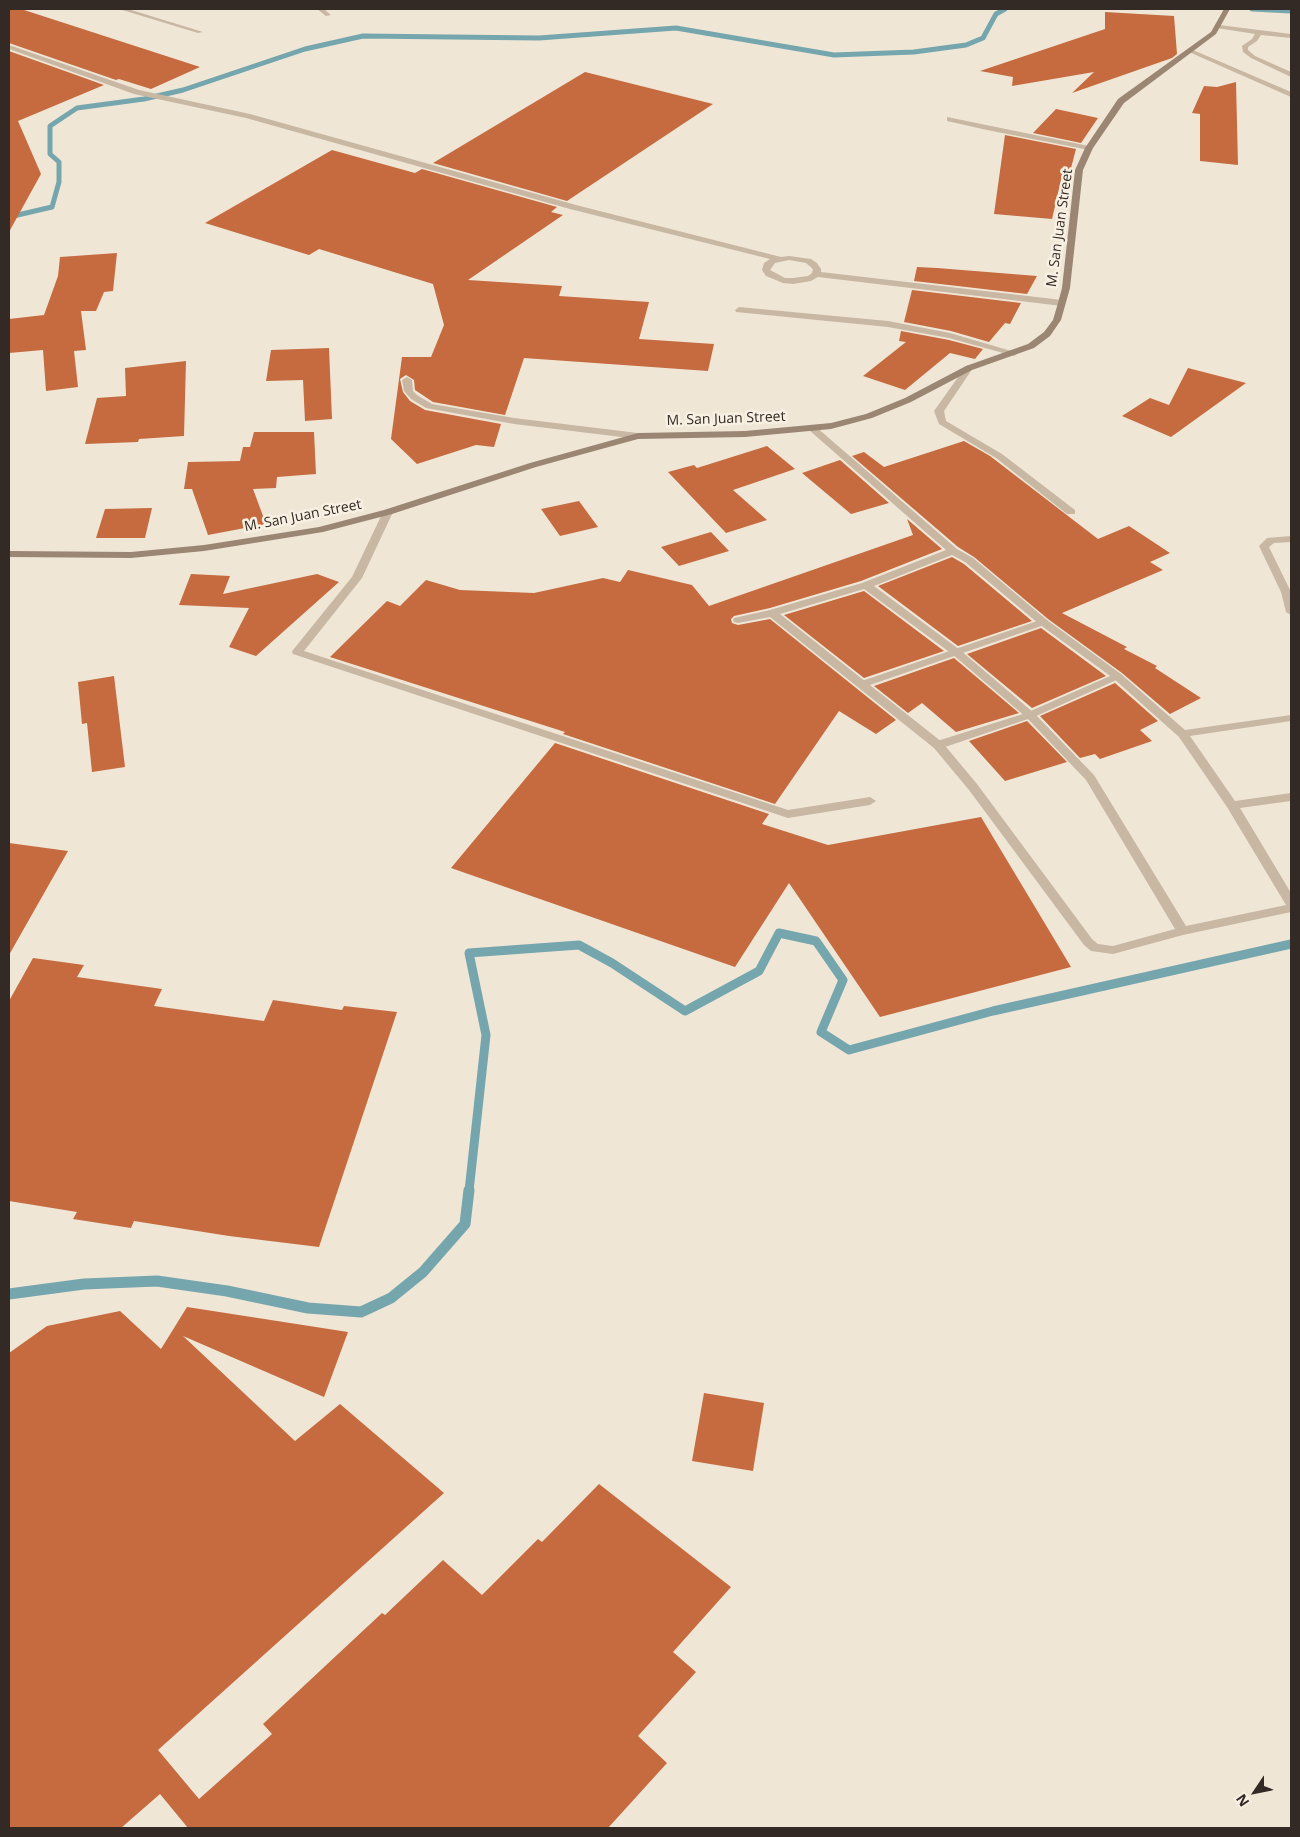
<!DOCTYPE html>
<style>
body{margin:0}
#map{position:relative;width:1300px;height:1837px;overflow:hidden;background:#f0e6d6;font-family:"Open Sans",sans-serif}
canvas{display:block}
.frame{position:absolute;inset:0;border:10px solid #332a25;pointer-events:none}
.north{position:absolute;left:1230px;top:1767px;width:50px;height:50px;-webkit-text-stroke:4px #f8f0e2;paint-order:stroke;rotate:236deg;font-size:14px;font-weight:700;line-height:20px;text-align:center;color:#332a25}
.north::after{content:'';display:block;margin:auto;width:18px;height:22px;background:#332a25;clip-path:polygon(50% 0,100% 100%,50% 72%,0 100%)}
</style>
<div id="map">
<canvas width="1300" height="1837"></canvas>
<div class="frame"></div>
<div class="north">N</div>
</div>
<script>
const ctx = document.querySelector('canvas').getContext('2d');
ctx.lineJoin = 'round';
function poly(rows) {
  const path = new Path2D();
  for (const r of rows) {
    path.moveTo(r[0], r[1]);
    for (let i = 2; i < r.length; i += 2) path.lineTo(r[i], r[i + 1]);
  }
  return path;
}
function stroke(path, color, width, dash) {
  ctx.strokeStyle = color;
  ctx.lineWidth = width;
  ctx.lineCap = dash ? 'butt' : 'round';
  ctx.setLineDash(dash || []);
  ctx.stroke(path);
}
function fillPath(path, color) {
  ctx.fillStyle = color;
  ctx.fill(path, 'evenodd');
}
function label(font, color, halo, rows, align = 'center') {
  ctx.font = font + ' "Open Sans",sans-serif';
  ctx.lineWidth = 5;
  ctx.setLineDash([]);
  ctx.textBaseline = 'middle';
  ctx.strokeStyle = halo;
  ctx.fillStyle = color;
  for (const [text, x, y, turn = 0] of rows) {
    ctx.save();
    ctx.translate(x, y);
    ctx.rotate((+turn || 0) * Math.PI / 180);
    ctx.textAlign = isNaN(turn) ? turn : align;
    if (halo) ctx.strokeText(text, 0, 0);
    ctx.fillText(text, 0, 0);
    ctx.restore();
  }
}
stroke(poly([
 [1252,9,1291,11],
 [9,217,52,207,59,182,59,162,50,154,50,126,77,108,144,99,183,90,305,49,363,36,539,38,676,28,834,55,914,52,966,45,983,38,996,14,1005,9]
]), '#76a6ad', 5);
stroke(poly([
 [469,1191,486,1035,469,953,579,945,612,963,685,1011,759,971,779,933,816,941,843,980,821,1032,849,1050,993,1011,1291,944]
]), '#76a6ad', 9);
stroke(poly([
 [9,1294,84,1284,157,1281,227,1291,308,1308,361,1312,391,1298,423,1272,465,1224,469,1190]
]), '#76a6ad', 11);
fillPath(poly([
 [9,9,21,9,200,67,151,89,119,79,116,80,9,43],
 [1105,12,1174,16,1177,54,1172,58,1072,93,1094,72,1012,86,1013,77,980,71,1105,29],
 [9,51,104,85,18,121,41,174,9,232],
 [585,72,713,104,567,201,433,163],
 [1236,82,1238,165,1200,161,1200,114,1192,113,1204,86,1217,87],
 [1056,109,1098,118,1081,143,1033,133],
 [1005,135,1076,149,1070,172,1063,171,1052,219,994,214],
 [332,150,415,173,422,169,557,207,551,212,563,215,468,280,562,286,559,296,649,302,639,339,714,344,708,371,524,358,505,415,433,402,415,390,414,380,406,375,400,379,403,392,410,401,425,410,501,424,494,447,476,445,417,464,391,439,402,357,431,357,444,325,433,284,319,249,309,255,205,223],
 [117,253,113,291,104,292,96,311,81,311,86,350,74,351,78,387,46,391,43,350,9,353,9,319,44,315,58,276,60,257],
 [917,267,937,268,1037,276,1027,294,914,281],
 [912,290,1021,303,1010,324,1005,323,989,342,951,331,904,322],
 [901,331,949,340,983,349,975,359,950,353,905,390,863,376,906,342,899,341],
 [329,348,332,419,305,421,303,380,266,381,271,350],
 [186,361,184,436,139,439,138,442,85,444,97,398,126,396,125,368],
 [1188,368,1246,383,1171,437,1122,416,1150,398,1169,405],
 [254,432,314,432,316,474,277,477,276,488,253,489,266,524,208,535,192,489,184,489,188,462,240,461,243,447,250,447],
 [964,441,990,456,1098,539,1129,526,1170,553,1150,562,1163,570,1062,613,1127,647,1124,649,1157,666,1155,668,1201,698,1170,714,1122,673,1048,619,974,557,958,547,852,456,864,452,884,467],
 [767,446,795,469,733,490,767,520,726,533,668,472,694,465,697,468],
 [840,460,889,503,851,514,802,473],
 [579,501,598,527,560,536,541,509],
 [152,508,145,538,96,538,105,509],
 [907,519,942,549,861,581,770,608,734,616,731,619,732,623,738,625,770,619,896,720,876,734,839,711,775,804,563,734,565,732,330,657,387,601,400,606,426,580,460,590,534,593,603,578,620,582,628,570,692,585,709,606,913,535],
 [711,532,729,551,679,566,661,547],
 [952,557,964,564,1032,621,958,646,878,586],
 [191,574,230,576,223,594,317,574,339,582,256,656,229,647,249,608,179,605],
 [864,591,944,651,864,678,784,615],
 [1041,628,1106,676,1032,708,967,654],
 [954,658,1019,713,956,732,922,703,908,713,874,686],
 [114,676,125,767,92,772,87,723,82,724,78,682],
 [1115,683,1158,721,1140,730,1152,741,1100,759,1095,754,1080,758,1040,716],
 [1027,721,1067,762,1005,781,969,741],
 [555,743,769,814,762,824,828,845,981,817,1071,967,880,1017,789,883,735,967,451,868],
 [9,843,68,851,9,955],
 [33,958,84,965,77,977,162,989,154,1006,264,1021,273,1000,342,1010,344,1006,397,1012,319,1247,229,1236,134,1221,131,1228,73,1219,77,1212,9,1201,9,1001],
 [187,1307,348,1332,324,1397,183,1336,295,1441,340,1404,444,1493,158,1750,199,1799,272,1734,263,1724,382,1613,385,1615,443,1560,482,1595,538,1539,542,1542,599,1484,731,1587,673,1652,696,1672,638,1736,667,1763,608,1828,188,1828,160,1794,121,1828,9,1828,9,1353,47,1326,120,1311,161,1349],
 [704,1393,764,1403,753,1471,692,1461]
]), '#c56b3f');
fillPath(poly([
 [1219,25,1291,34,1291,38,1261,35,1257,41,1248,47,1248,50,1255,56,1291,72,1291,77,1251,58,1243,52,1242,46,1252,39,1255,34,1217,28,1216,27,1219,25],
 [9,45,139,90,250,114,576,205,781,257,789,256,811,259,817,263,821,269,821,272,1062,300,1066,303,1062,306,818,277,811,281,793,284,783,283,766,276,762,270,764,263,770,259,570,209,246,118,134,94,9,49,9,45],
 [789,260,806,263,813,269,812,273,808,276,793,278,785,278,770,270,775,263,789,260],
 [739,307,888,321,950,333,1018,353,1014,356,949,338,888,327,736,312,735,310,739,307],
 [969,365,973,368,944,411,946,421,1002,454,1075,510,1075,514,1067,514,996,458,939,424,934,411,966,366,969,365],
 [407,377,412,380,413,391,417,395,432,404,514,418,638,433,643,436,638,439,514,424,426,408,411,399,404,391,402,380,407,377],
 [388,509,393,512,362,578,304,651,788,810,870,797,876,801,870,805,788,818,293,654,292,652,293,650,352,577,383,512,388,509],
 [1043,619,1047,620,1048,622,1047,624,867,686,863,687,857,684,859,682,1043,619],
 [1117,673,1122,676,1121,678,1034,717,942,748,934,748,932,745,934,742,1026,713,1117,673]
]), '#c8b7a3');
fillPath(poly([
 [119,9,128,9,203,32,198,33,119,9],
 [317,9,324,9,331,15,326,16,317,9],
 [1189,50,1193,50,1291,92,1291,97,1189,52,1189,50],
 [947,117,1089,146,1093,148,1089,150,987,130,947,121,947,117],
 [812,425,815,426,957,549,973,558,1047,620,1121,674,1185,730,1291,715,1291,721,1190,736,1235,801,1291,793,1291,801,1240,808,1291,893,1291,912,1183,935,1113,954,1091,951,1084,945,969,790,934,748,770,617,738,623,734,622,733,620,734,618,770,610,862,583,946,550,809,430,809,426,812,425],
 [952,555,965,562,1039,624,1113,678,1179,737,1227,807,1286,905,1186,926,1094,775,1034,713,960,650,874,586,952,555],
 [864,589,952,654,1026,717,1086,780,1175,929,1113,946,1098,944,1092,939,977,784,942,742,780,614,864,589],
 [1291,536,1291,542,1274,543,1269,547,1291,592,1291,615,1286,612,1281,592,1259,546,1267,538,1291,536]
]), '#c8b7a3');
fillPath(poly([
 [1224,9,1230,9,1216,34,1124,103,1093,148,1083,170,1070,288,1061,320,1050,336,1034,348,972,370,911,402,872,418,831,429,745,437,638,439,536,467,392,514,323,532,204,551,131,558,9,557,9,551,131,552,204,545,319,527,384,510,530,463,638,433,745,431,831,423,866,414,905,398,966,366,1028,344,1044,332,1053,320,1058,303,1062,288,1075,170,1085,148,1118,99,1211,32,1224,9]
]), '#9b8674');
label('14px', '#332a25', '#f8f0e2', [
 ["M. San Juan Street",1060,228,-82],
 ["M. San Juan Street",726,419,-2],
 ["M. San Juan Street",303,516,-11]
]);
</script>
